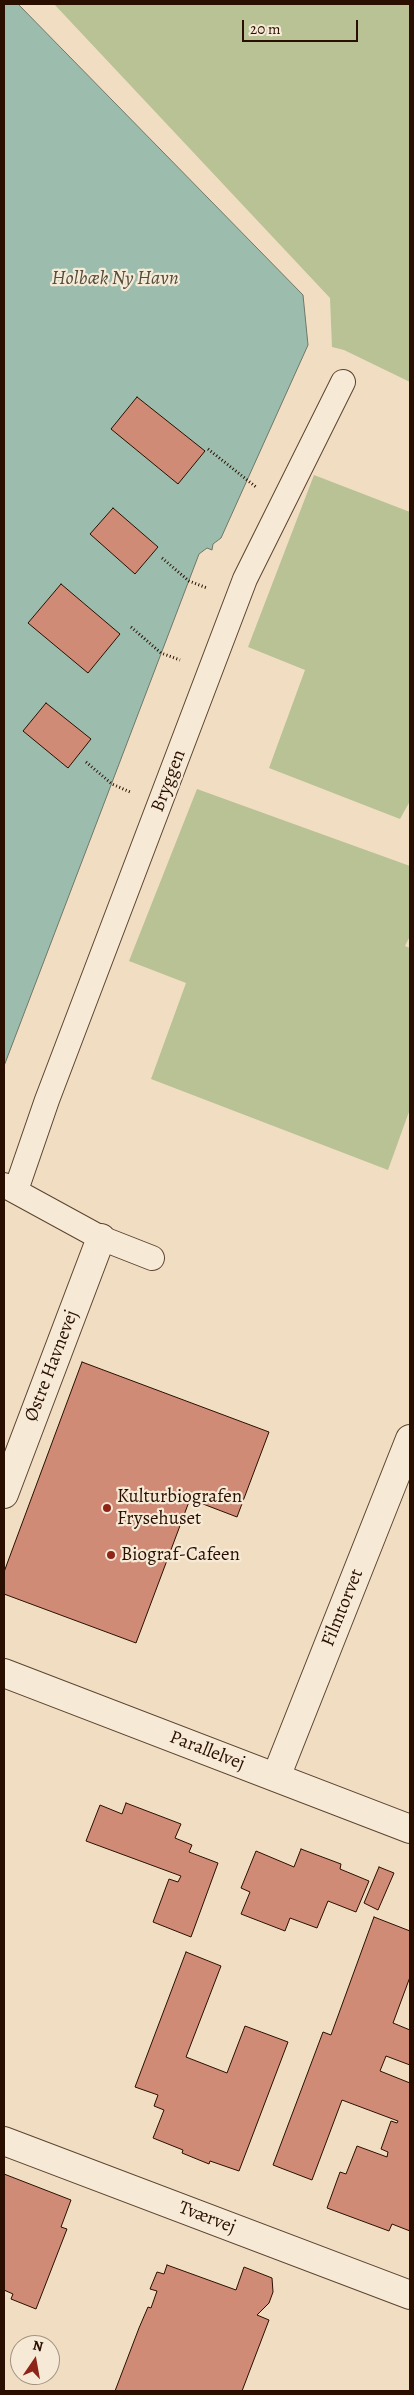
<!DOCTYPE html>
<meta charset="utf-8">
<style>
body{margin:0}
#map{position:relative;width:414px;height:2395px;overflow:hidden;background:#f1dec2;font-family:Alegreya,serif}
canvas{display:block}
.frame{position:absolute;inset:0;border:5px solid #2a0f00;pointer-events:none}
.north{position:absolute;left:10px;top:2335px;width:50px;height:50px;box-sizing:border-box;background:#f6ead7;border:1px solid #a49281;border-radius:50%;rotate:12deg;font-size:14px;font-weight:700;line-height:20px;text-align:center;color:#2a0f00}
.north::after{content:'';display:block;margin:auto;width:18px;height:22px;background:#8f2418;clip-path:polygon(50% 0,100% 100%,50% 72%,0 100%)}
.scale{position:absolute;left:242px;top:20px;width:116px;height:22px;box-sizing:border-box;border:2px solid #2a0f00;border-top:0;padding-left:6px;font-size:15px;line-height:18px;white-space:nowrap;color:#2a0f00;-webkit-text-stroke:4px #f6ead7;paint-order:stroke}
</style>
<div id="map">
<canvas width="414" height="2395"></canvas>
<div class="frame"></div>
<div class="north">N</div>
<div class="scale">20 m</div>
</div>
<script>
const ctx = document.querySelector('canvas').getContext('2d');
ctx.lineJoin = 'round';
function fillPath(path, color) {
  ctx.fillStyle = color;
  ctx.fill(path, 'evenodd');
}
function poly(rows) {
  const path = new Path2D();
  for (const r of rows) {
    path.moveTo(r[0], r[1]);
    for (let i = 2; i < r.length; i += 2) path.lineTo(r[i], r[i + 1]);
  }
  return path;
}
function stroke(path, color, width, dash) {
  ctx.strokeStyle = color;
  ctx.lineWidth = width;
  ctx.lineCap = dash ? 'butt' : 'round';
  ctx.setLineDash(dash || []);
  ctx.stroke(path);
}
function label(font, color, halo, rows, align = 'center') {
  ctx.font = font + ' Alegreya,serif';
  ctx.lineWidth = 4.5;
  ctx.setLineDash([]);
  ctx.textBaseline = 'middle';
  ctx.strokeStyle = halo;
  ctx.fillStyle = color;
  for (const [text, x, y, turn = 0] of rows) {
    ctx.save();
    ctx.translate(x, y);
    ctx.rotate((+turn || 0) * Math.PI / 180);
    ctx.textAlign = isNaN(turn) ? turn : align;
    if (halo) ctx.strokeText(text, 0, 0);
    ctx.fillText(text, 0, 0);
    ctx.restore();
  }
}
fillPath(poly([
 [54,4,410,4,410,382,344,350,332,347,330,298],
 [314,475,410,512,410,801,400,819,269,768,305,670,248,647],
 [197,789,410,866,410,936,405,946,410,948,410,1109,388,1170,151,1079,186,983,129,961]
]), '#b8c295');
const water = poly([
 [4,4,18,4,303,295,308,345,221,538,213,544,212,550,207,548,199,554,4,1066,4,4]
]);
fillPath(water, '#9cbdad');
stroke(water, '#6e7768', 1);
const building = poly([
 [137,397,205,451,178,484,111,429,137,397],
 [113,508,158,547,135,574,90,534,113,508],
 [61,584,120,634,88,673,28,623,61,584],
 [46,703,91,739,68,768,23,731,46,703],
 [82,1362,269,1432,237,1517,190,1499,136,1643,4,1594,4,1572,82,1362],
 [126,1803,181,1824,175,1838,192,1845,189,1852,218,1863,191,1937,153,1922,169,1879,178,1882,181,1876,86,1841,100,1805,122,1814,126,1803],
 [301,1849,341,1864,340,1869,369,1881,356,1912,328,1901,317,1928,290,1918,285,1931,241,1914,250,1892,241,1888,256,1851,294,1867,301,1849],
 [379,1867,394,1873,378,1910,364,1903,379,1867],
 [374,1917,410,1931,410,1977,393,2023,410,2030,410,2065,386,2056,380,2071,410,2083,410,2231,392,2224,389,2231,327,2208,340,2172,346,2174,357,2146,387,2157,388,2152,381,2149,391,2121,397,2123,398,2121,342,2100,312,2180,273,2165,323,2032,331,2035,374,1917],
 [186,1952,221,1966,186,2057,227,2073,245,2026,288,2042,239,2171,210,2161,209,2164,182,2153,183,2150,153,2138,164,2110,154,2106,158,2095,135,2087,186,1952],
 [4,2174,71,2200,61,2227,67,2229,36,2309,11,2299,13,2294,4,2290,4,2174],
 [167,2265,236,2290,244,2267,272,2278,273,2292,269,2303,257,2315,269,2320,242,2391,115,2391,139,2328,148,2307,151,2308,157,2291,150,2289,157,2272,164,2274,167,2265]
]);
fillPath(building, '#cf8b76');
stroke(building, '#2a0f00', 1);
const service = poly([
 [4,1185,101,1238,152,1258],
 [16,1190,47,1100,245,579,343,382]
]);
const minor = poly([
 [4,1494,101,1238],
 [4,1673,410,1829],
 [276,1777,410,1439],
 [4,2141,410,2295]
]);
stroke(service, '#5c4330', 26);
stroke(minor, '#5c4330', 30);
stroke(poly([
 [208,449,256,487],
 [162,558,189,581,207,588],
 [131,627,161,653,180,660],
 [86,762,112,784,130,792]
]), '#2a0f00', 3, [1, 2.5]);
stroke(service, '#f6ead7', 24);
stroke(minor, '#f6ead7', 28);
for (const [x, y, r, color] of [
 [107,1508,5,"#8f2418"],
 [111,1555,5,"#8f2418"]
]) {
  const dot = new Path2D();
  dot.arc(x, y, r, 0, 2 * Math.PI);
  ctx.fillStyle = color;
  ctx.fill(dot);
  stroke(dot, '#f6ead7', 2);
}
label('19px', '#2a0f00', '#f6ead7', [
 ["Bryggen",169,781,-69],
 ["Østre Havnevej",52,1366,-69],
 ["Filmtorvet",343,1608,-68],
 ["Parallelvej",207,1751,21],
 ["Tværvej",207,2218,21]
]);
label('19px', '#2a0f00', '#f6ead7', [
 ["Kulturbiografen",117,1497],
 ["Frysehuset",117,1519],
 ["Biograf-Cafeen",121,1555]
], 'left');
label('italic 20px', '#524c3d', '#f6ead7', [
 ["Holbæk Ny Havn",115,279]
]);
</script>
